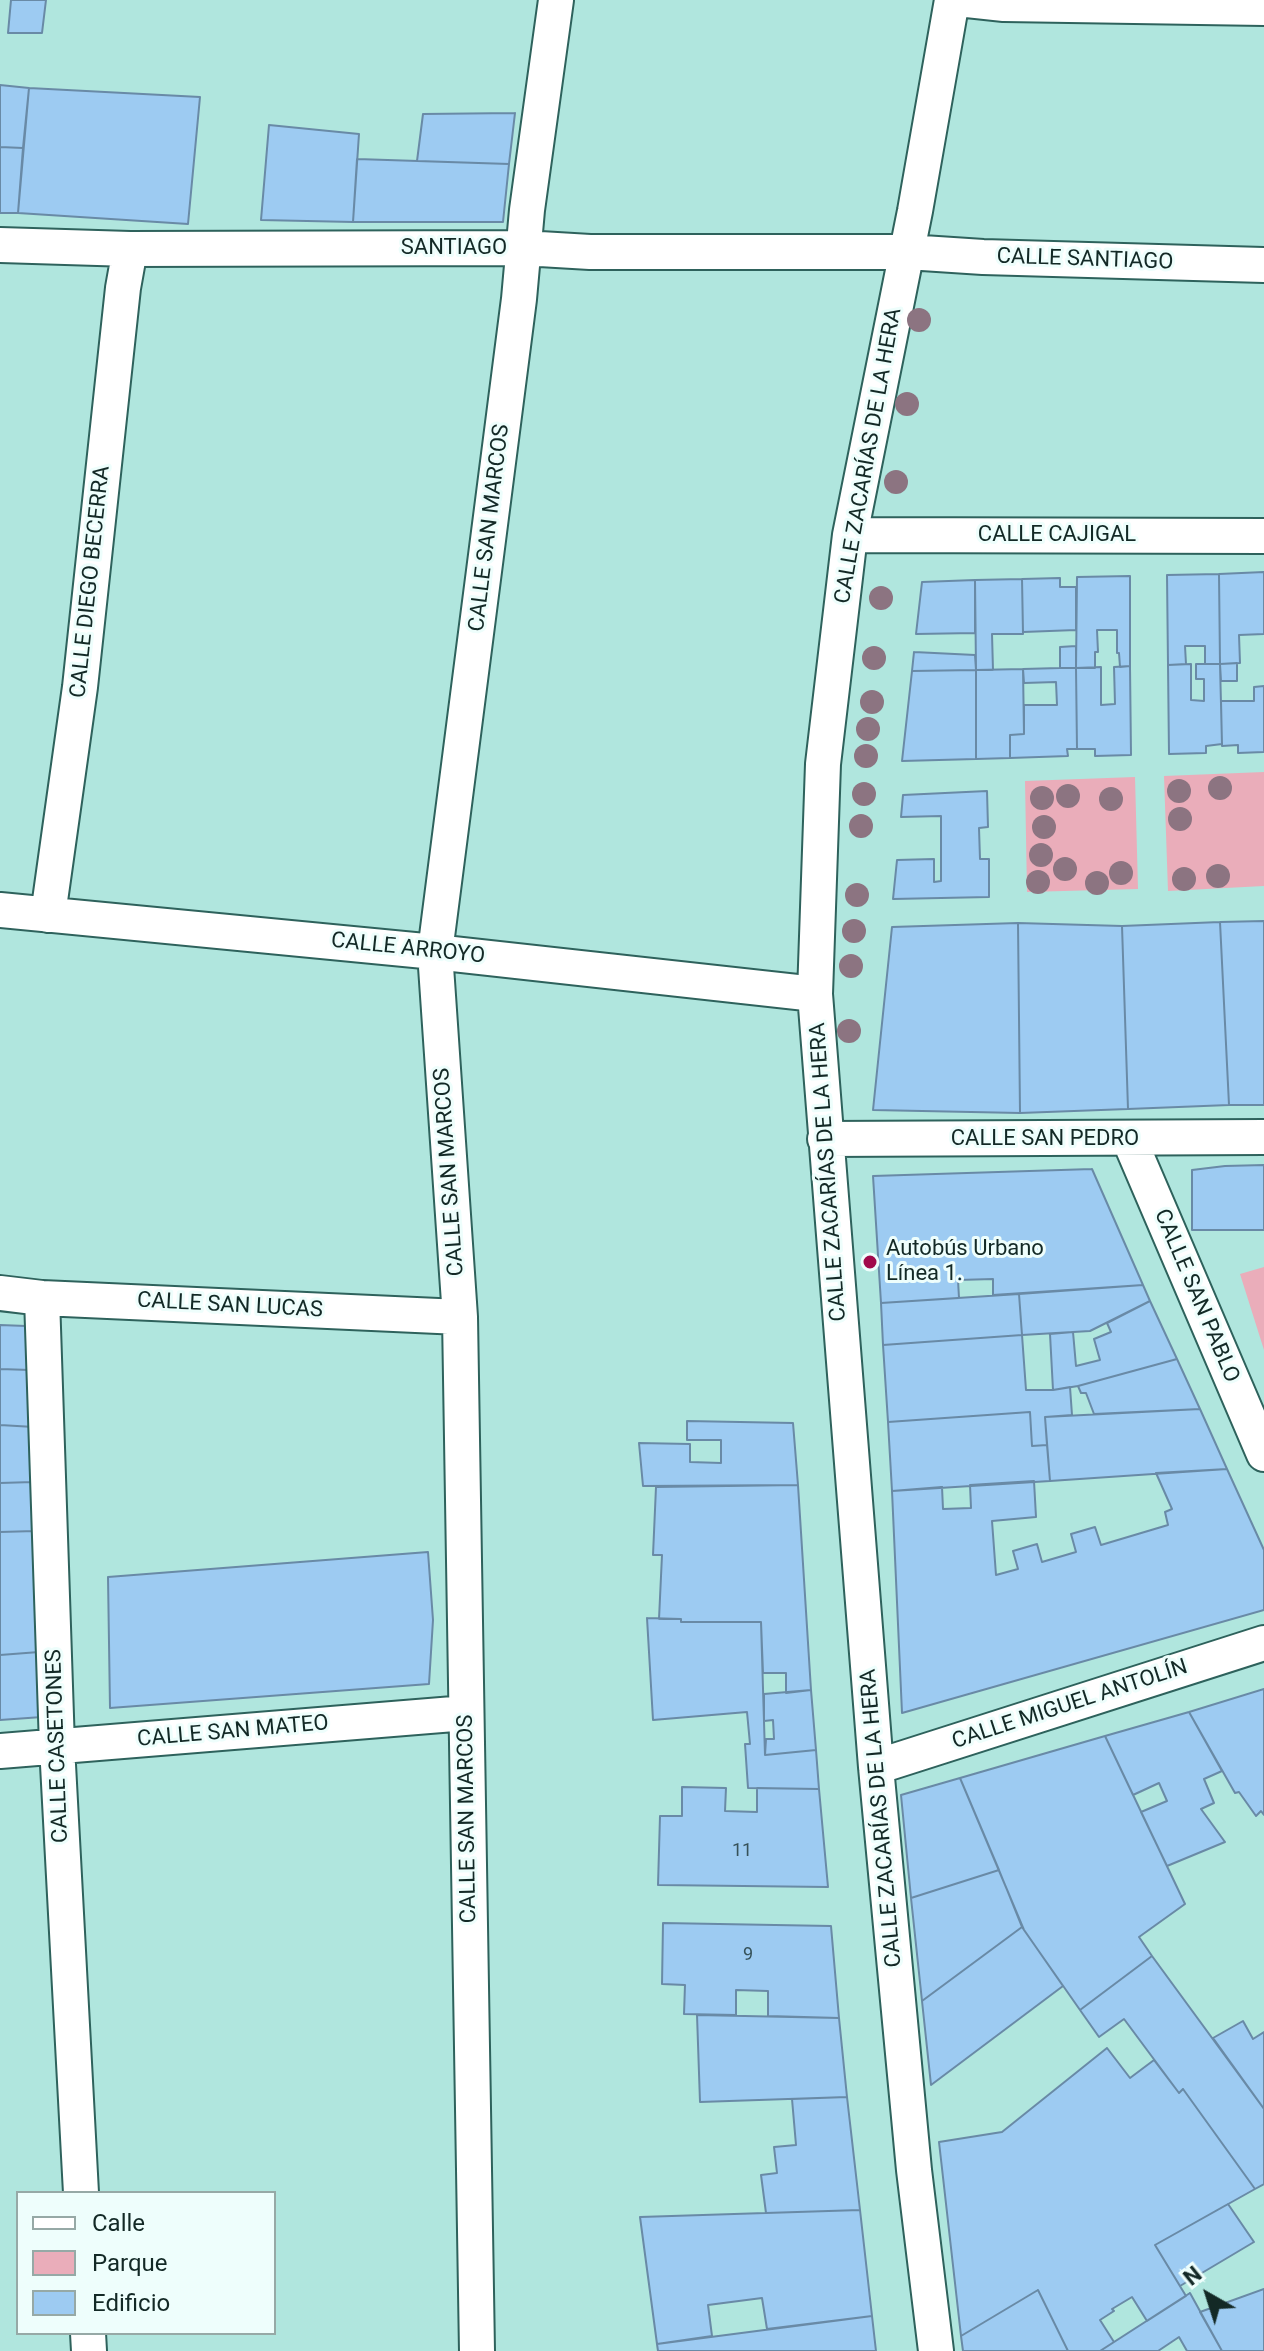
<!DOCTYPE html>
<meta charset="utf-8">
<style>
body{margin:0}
#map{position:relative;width:1264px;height:2351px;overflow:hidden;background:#b0e6de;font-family:Roboto,sans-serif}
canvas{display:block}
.legend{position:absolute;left:16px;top:2191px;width:260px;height:144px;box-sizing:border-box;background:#eefefc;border:2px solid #96a9a6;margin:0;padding:10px 14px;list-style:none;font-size:24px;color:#132926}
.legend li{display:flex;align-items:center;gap:16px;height:40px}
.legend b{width:40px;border:2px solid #96a9a6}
.north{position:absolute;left:1168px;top:2255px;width:80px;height:80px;-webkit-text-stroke:6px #eefefc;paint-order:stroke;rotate:321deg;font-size:22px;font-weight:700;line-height:32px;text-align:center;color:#132926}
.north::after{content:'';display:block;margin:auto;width:28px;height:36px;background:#132926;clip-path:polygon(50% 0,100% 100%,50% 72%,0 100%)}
</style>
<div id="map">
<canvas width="1264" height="2351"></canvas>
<ul class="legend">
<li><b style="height:10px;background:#fff"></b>Calle</li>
<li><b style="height:22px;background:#eaadba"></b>Parque</li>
<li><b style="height:22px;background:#9dcbf2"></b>Edificio</li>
</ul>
<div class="north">N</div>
</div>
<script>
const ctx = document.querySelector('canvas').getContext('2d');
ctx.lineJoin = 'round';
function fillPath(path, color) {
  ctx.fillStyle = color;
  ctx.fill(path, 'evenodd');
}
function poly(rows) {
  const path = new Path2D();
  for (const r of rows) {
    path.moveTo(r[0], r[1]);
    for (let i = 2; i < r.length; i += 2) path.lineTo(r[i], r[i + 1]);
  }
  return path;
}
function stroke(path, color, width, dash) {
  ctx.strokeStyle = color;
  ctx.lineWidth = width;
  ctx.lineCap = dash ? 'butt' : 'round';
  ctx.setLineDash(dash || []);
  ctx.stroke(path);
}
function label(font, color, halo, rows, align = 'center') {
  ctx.font = font + ' Roboto,sans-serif';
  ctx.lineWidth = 6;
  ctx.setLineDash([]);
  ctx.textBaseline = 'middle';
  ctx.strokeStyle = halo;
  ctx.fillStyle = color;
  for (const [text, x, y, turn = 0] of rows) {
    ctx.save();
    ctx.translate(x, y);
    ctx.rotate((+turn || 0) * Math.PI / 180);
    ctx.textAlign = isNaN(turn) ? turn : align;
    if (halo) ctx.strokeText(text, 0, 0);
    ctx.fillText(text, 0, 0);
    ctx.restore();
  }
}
fillPath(poly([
 [1264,772,1264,886,1168,891,1164,776],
 [1135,777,1138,889,1027,892,1025,781],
 [1264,1267,1264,1350,1240,1274]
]), '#eaadba');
const building = poly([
 [11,0,46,0,42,33,8,33,11,0],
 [0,85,29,88,23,148,0,147,0,85],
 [29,88,200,97,188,224,18,213,29,88],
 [515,113,509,164,417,161,423,114,515,113],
 [269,125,359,134,353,222,261,220,269,125],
 [0,147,23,148,18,213,0,213,0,147],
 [357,159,509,164,503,222,353,222,357,159],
 [1264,572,1264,634,1239,635,1240,663,1220,664,1219,574,1264,572],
 [1219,574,1220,664,1205,664,1205,646,1185,646,1186,664,1168,665,1167,575,1219,574],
 [1130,576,1130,666,1120,667,1119,653,1117,653,1117,630,1097,630,1098,652,1095,652,1095,668,1076,668,1077,577,1130,576],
 [1060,578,1060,587,1076,587,1076,630,1023,632,1022,579,1060,578],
 [1022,579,1023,634,992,634,993,670,976,670,975,580,1022,579],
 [975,580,975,633,916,634,922,582,975,580],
 [1076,646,1076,668,1060,668,1060,647,1076,646],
 [914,652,975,655,976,670,912,671,914,652],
 [1237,663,1237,681,1221,681,1220,664,1237,663],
 [1191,664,1191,700,1204,701,1204,679,1196,679,1196,664,1220,664,1222,744,1206,746,1206,753,1169,754,1168,665,1191,664],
 [1130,666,1131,755,1095,756,1095,749,1077,749,1076,668,1101,667,1101,705,1115,704,1114,667,1130,666],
 [1060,668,1076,668,1077,749,1067,749,1068,756,1010,758,1010,735,1024,734,1024,705,1057,705,1056,682,1024,683,1023,669,1060,668],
 [1023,669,1024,734,1010,735,1010,758,976,759,976,670,1023,669],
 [976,670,976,759,902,761,912,671,976,670],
 [1264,686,1264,752,1238,753,1238,745,1222,746,1221,701,1254,701,1254,687,1264,686],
 [987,791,988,827,979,828,980,859,989,859,989,897,893,899,897,860,934,859,934,882,941,881,941,816,901,817,903,795,987,791],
 [1264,921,1264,1105,1229,1105,1220,922,1264,921],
 [1220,922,1229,1105,1128,1109,1122,926,1220,922],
 [1018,923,1020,1113,873,1110,892,927,1018,923],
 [1018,923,1122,926,1128,1109,1020,1113,1018,923],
 [1264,1165,1264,1230,1192,1230,1192,1170,1225,1166,1264,1165],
 [1092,1169,1143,1285,993,1295,993,1279,958,1280,959,1298,881,1303,873,1176,1092,1169],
 [1143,1285,1150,1301,1090,1331,1022,1335,1019,1294,1143,1285],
 [1019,1294,1022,1335,883,1345,881,1303,1019,1294],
 [1150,1301,1177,1359,1078,1386,1053,1390,1050,1334,1073,1332,1076,1366,1100,1360,1094,1339,1111,1332,1107,1323,1150,1301],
 [0,1325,26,1326,30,1370,0,1369,0,1325],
 [1022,1335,1026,1390,1053,1390,1070,1387,1072,1415,1045,1417,1047,1445,1032,1446,1030,1412,888,1422,883,1345,1022,1335],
 [1177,1359,1200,1409,1094,1414,1086,1393,1081,1393,1078,1386,1177,1359],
 [0,1369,30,1370,34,1427,0,1425,0,1369],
 [1200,1409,1227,1469,1050,1481,1045,1417,1200,1409],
 [1030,1412,1032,1446,1047,1445,1050,1481,892,1491,888,1422,1030,1412],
 [687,1421,793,1423,798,1485,643,1486,639,1443,690,1444,690,1462,721,1463,721,1440,687,1440,687,1421],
 [0,1425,34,1427,33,1482,0,1483,0,1425],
 [1227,1469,1264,1550,1264,1610,902,1713,892,1491,942,1487,943,1509,971,1508,970,1485,1034,1481,1036,1517,992,1521,996,1575,1018,1569,1013,1551,1037,1544,1042,1562,1076,1552,1071,1534,1095,1527,1101,1545,1168,1525,1165,1512,1172,1509,1156,1473,1227,1469],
 [33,1482,35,1531,0,1532,0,1483,33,1482],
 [798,1485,811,1690,786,1693,786,1673,763,1673,761,1622,681,1622,681,1619,659,1619,662,1555,653,1555,656,1487,798,1485],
 [35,1531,39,1652,0,1655,0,1532,35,1531],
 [428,1552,433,1620,429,1684,110,1708,108,1577,428,1552],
 [647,1618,681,1619,681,1622,761,1622,765,1755,816,1750,819,1789,748,1788,745,1744,750,1744,747,1712,653,1720,647,1618],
 [39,1652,42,1717,0,1720,0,1655,39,1652],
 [1264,1689,1264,1815,1261,1811,1256,1816,1239,1792,1235,1793,1189,1712,1264,1689],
 [811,1690,816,1750,765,1755,766,1739,774,1739,773,1720,764,1721,764,1694,811,1690],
 [1189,1712,1222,1771,1204,1779,1214,1803,1201,1809,1225,1842,1167,1866,1141,1812,1167,1801,1159,1783,1133,1795,1105,1736,1189,1712],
 [1105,1736,1185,1904,1139,1937,1152,1956,1080,2010,1024,1930,960,1778,1105,1736],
 [960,1778,999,1870,911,1898,901,1795,960,1778],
 [682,1787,726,1788,725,1811,757,1812,757,1788,819,1789,828,1887,658,1885,660,1816,682,1816,682,1787],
 [999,1870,1022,1927,922,2001,911,1898,999,1870],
 [663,1923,831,1926,839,2018,768,2016,768,1991,736,1990,736,2015,684,2014,685,1985,662,1984,663,1923],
 [1022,1927,1063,1986,931,2085,922,2001,1022,1927],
 [1152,1956,1264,2109,1264,2184,1255,2189,1183,2089,1179,2093,1124,2019,1099,2037,1080,2010,1152,1956],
 [697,2015,839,2018,847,2097,700,2102,697,2015],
 [1243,2021,1253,2039,1264,2032,1264,2109,1213,2038,1243,2021],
 [1107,2048,1130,2078,1154,2060,1179,2093,1183,2089,1255,2189,1155,2245,1186,2296,1147,2321,1132,2297,1112,2309,1114,2311,1100,2320,1114,2342,1100,2351,1068,2351,1038,2290,961,2336,939,2142,1002,2132,1107,2048],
 [847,2097,860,2210,766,2213,761,2175,777,2173,774,2147,796,2145,792,2099,847,2097],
 [1228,2204,1254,2242,1180,2286,1155,2245,1228,2204],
 [860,2210,872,2316,767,2329,762,2298,708,2305,712,2336,657,2344,640,2217,860,2210],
 [1264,2289,1264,2351,1222,2351,1200,2312,1264,2289],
 [1038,2290,1068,2351,963,2351,961,2336,1038,2290],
 [1190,2293,1222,2351,1187,2351,1179,2337,1158,2351,1100,2351,1190,2293],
 [872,2316,876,2351,658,2351,657,2344,872,2316]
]);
fillPath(building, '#9dcbf2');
stroke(building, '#698aa6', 2);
const minor = poly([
 [967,0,1004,4,1264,8],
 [0,245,130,249,523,248,590,252,907,252,983,257,1264,265],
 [850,535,1264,536],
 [0,910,435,952,815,994],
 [48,915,80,687,123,288,130,249],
 [825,1139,1264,1137],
 [1129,1139,1264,1454],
 [0,1293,42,1298,460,1317],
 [42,1298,57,1746,81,2193],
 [0,1751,466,1713],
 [876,1767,1264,1643],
 [88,2333,89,2351],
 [477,2351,460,1317,435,952,519,299,527,210,556,0],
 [936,2351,914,2170,876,1767,815,994,823,764,850,535,915,211,952,0]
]);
stroke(minor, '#2e625c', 38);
stroke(minor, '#fff', 34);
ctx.fillStyle = '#8c7481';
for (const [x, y] of [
 [919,320],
 [907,404],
 [896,482],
 [881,598],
 [874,658],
 [872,702],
 [868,729],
 [866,756],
 [1220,788],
 [1179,791],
 [864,794],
 [1068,796],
 [1042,798],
 [1111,799],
 [1180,819],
 [861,826],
 [1044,827],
 [1041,855],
 [1065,869],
 [1121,873],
 [1218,876],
 [1184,879],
 [1038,882],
 [1097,883],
 [857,895],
 [854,931],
 [851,966],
 [849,1031]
]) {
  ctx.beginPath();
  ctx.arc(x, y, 12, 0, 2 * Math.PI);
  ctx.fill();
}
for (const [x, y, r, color] of [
 [870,1262,8,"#a10a4b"]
]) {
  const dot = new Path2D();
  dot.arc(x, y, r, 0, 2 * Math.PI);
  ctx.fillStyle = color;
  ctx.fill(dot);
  stroke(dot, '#eefefc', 3);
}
label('18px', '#365259', null, [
 ["11",742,1851],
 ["9",748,1955]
]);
label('22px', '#132926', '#eefefc', [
 ["SANTIAGO",454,248],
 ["CALLE SANTIAGO",1085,260,2],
 ["CALLE ZACARÍAS DE LA HERA",869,456,-80],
 ["CALLE SAN MARCOS",490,528,-83],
 ["CALLE CAJIGAL",1057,535],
 ["CALLE DIEGO BECERRA",91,582,-84],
 ["CALLE ARROYO",408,949,6],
 ["CALLE SAN PEDRO",1045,1139],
 ["CALLE SAN MARCOS",450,1172,-94],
 ["CALLE ZACARÍAS DE LA HERA",829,1172,-94],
 ["CALLE SAN PABLO",1196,1296,67],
 ["CALLE SAN LUCAS",230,1306,3],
 ["CALLE MIGUEL ANTOLÍN",1070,1705,-18],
 ["CALLE SAN MATEO",233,1732,-5],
 ["CALLE CASETONES",58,1746,-92],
 ["CALLE ZACARÍAS DE LA HERA",882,1818,-95],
 ["CALLE SAN MARCOS",468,1819,-91]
]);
label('22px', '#132926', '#eefefc', [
 ["Autobús Urbano",886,1249],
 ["Línea 1.",886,1274]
], 'left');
</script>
